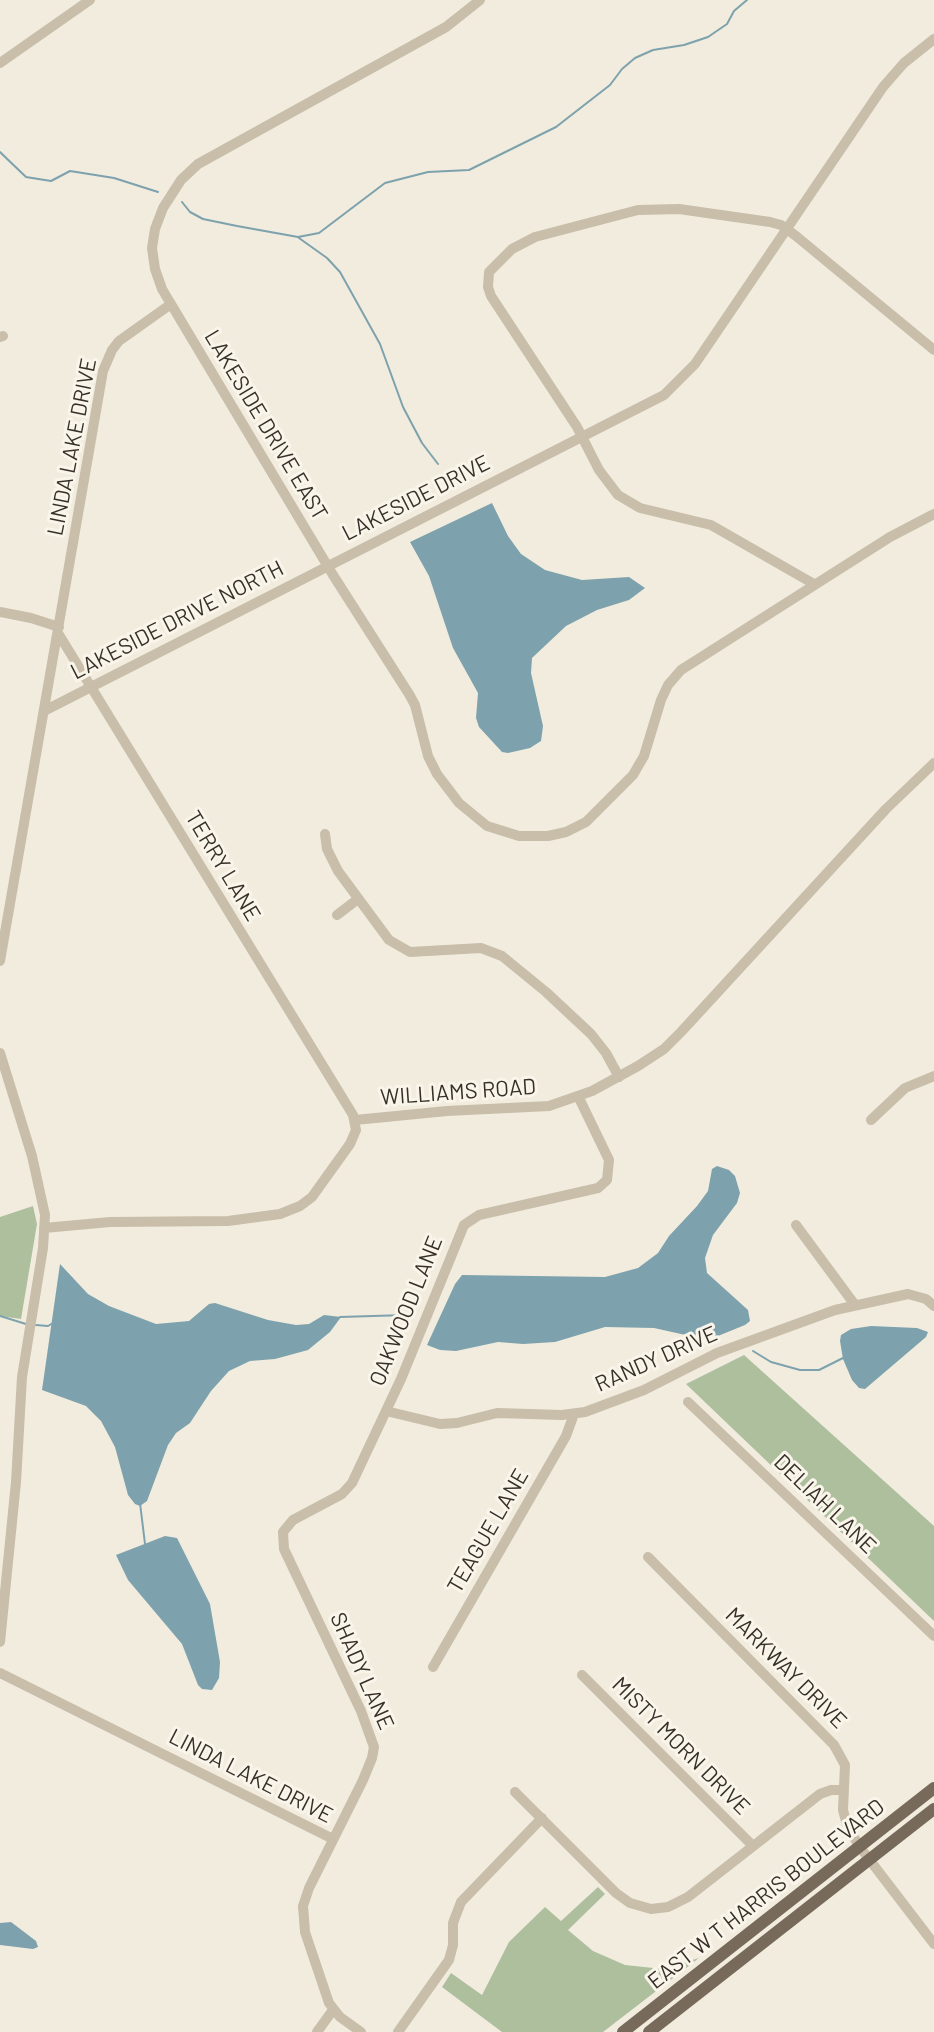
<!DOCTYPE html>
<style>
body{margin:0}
canvas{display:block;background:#f1ecde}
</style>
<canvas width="934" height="2032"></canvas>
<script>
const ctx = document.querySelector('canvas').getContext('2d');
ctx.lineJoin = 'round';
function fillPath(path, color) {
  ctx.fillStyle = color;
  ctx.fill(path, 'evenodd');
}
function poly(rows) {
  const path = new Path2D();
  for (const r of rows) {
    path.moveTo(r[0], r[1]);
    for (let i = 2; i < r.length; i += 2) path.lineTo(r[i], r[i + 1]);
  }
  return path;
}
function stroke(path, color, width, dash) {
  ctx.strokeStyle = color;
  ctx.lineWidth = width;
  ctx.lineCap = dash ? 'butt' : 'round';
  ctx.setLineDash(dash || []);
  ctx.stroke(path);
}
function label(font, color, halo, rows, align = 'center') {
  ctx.font = font + ' Barlow,sans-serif';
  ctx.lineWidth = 6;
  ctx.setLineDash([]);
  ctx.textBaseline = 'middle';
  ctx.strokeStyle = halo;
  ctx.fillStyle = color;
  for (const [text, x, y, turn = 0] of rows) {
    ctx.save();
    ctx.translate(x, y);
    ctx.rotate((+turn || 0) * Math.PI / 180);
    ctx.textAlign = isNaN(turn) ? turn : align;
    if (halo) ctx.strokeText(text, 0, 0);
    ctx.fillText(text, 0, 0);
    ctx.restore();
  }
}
fillPath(poly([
 [33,1206,37,1224,21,1319,0,1316,0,1217],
 [744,1355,934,1526,934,1621,686,1384],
 [598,1887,605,1894,568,1930,593,1951,625,1965,663,1969,699,1958,603,2032,502,2032,442,1987,451,1973,482,1995,509,1942,545,1907,561,1921]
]), '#aebf9e');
fillPath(poly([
 [492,503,508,536,521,554,545,570,582,580,629,577,645,588,629,600,597,610,566,626,532,658,531,673,543,726,541,741,530,748,508,753,502,752,479,727,476,718,478,693,453,648,429,576,410,542],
 [717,1166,729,1170,735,1176,740,1193,737,1203,713,1235,705,1258,707,1273,748,1310,750,1321,745,1325,708,1340,654,1328,605,1327,555,1342,523,1344,498,1342,456,1351,440,1350,427,1345,455,1284,462,1275,605,1277,638,1268,658,1253,669,1236,697,1206,708,1191,712,1169],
 [60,1264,88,1294,109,1306,156,1324,189,1321,209,1304,215,1303,268,1320,296,1325,309,1324,324,1315,341,1317,330,1332,308,1350,275,1359,250,1361,229,1371,211,1391,190,1423,176,1433,168,1445,147,1501,140,1506,135,1504,128,1495,115,1447,101,1421,86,1406,42,1390],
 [871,1326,917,1328,928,1332,926,1337,865,1389,859,1388,852,1380,843,1359,840,1341,841,1335,851,1329],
 [165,1536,177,1538,210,1604,220,1662,219,1678,212,1690,202,1689,198,1685,182,1644,128,1580,116,1555],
 [11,1922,36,1941,38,1947,33,1949,0,1945,0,1923]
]), '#7ea2ad');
stroke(poly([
 [0,152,26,177,51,181,70,171,114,178,158,192],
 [182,202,190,212,203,219,237,226,298,237,319,233,385,183,428,172,469,170,556,127,610,85,622,69,635,58,653,50,684,45,708,37,727,24,734,11,747,0],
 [299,238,327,258,340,272,380,344,403,407,422,443,438,464],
 [0,1316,26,1324],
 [340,1317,406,1315],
 [36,1325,48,1326,53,1323],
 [753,1351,771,1362,800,1370,819,1370,843,1358],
 [140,1503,145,1544]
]), '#7ea2ad', 2);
stroke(poly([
 [480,0,446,27,198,164,181,180,163,208,155,229,152,248,155,269,162,289,333,575,409,694,415,705,428,756,437,774,459,803,487,826,519,836,548,836,566,832,586,822,633,775,644,756,661,700,668,685,681,670,890,537,934,514],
 [0,63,90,0],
 [0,337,3,336],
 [814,584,711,525,640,508,618,495,599,470,577,427,491,296,488,287,489,272,512,249,535,237,638,210,679,209,770,222,781,225,796,236,934,350],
 [0,612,31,618,59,627],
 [44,711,664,395,695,364,883,87,904,63,934,39],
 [325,834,327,849,338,871,389,940,410,952,481,948,502,956,546,992,591,1034,606,1053,619,1077],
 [337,915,358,899],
 [0,961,103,371,112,350,119,341,171,304],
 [0,1053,32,1156,45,1215,43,1248,22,1377,16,1482,0,1642],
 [355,1120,447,1111,549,1106,592,1091,638,1066,664,1049,681,1032,886,809,934,763],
 [871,1120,905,1088,934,1076],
 [796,1225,855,1305],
 [44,1228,110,1222,228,1221,280,1214,300,1206,312,1197,350,1144,356,1130,353,1115,58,633],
 [688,1402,934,1636],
 [386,1411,440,1424,457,1423,497,1413,562,1415,585,1412,644,1390,717,1353,835,1310,908,1294,926,1299,934,1306],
 [648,1557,834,1745,845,1765,843,1810,847,1825,859,1846,934,1944],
 [433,1667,566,1436,574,1414],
 [0,1673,333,1839],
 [582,1675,753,1846],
 [515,1792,616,1893,630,1903,651,1909,668,1907,688,1897,820,1794,831,1790,844,1790],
 [317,2032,333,2010],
 [361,2032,340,2017,329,2003,305,1932,303,1906,309,1888,363,1780,372,1758,374,1747,361,1711,284,1549,283,1532,293,1520,342,1494,352,1483,401,1379,464,1225,479,1215,598,1188,607,1180,609,1160,578,1096],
 [398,2032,449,1960,453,1945,453,1923,461,1902,542,1818]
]), '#c9beaa', 10);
stroke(poly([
 [623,2032,934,1788],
 [649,2032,934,1809]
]), '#786a5b', 12);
label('22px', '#373029', '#f9f5ea', [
 ["LAKESIDE DRIVE EAST",266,425,59],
 ["LINDA LAKE DRIVE",72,447,-79],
 ["LAKESIDE DRIVE",416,498,-27],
 ["LAKESIDE DRIVE NORTH",177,620,-27],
 ["TERRY LANE",223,866,59],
 ["WILLIAMS ROAD",458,1092,-4],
 ["OAKWOOD LANE",406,1311,-68],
 ["RANDY DRIVE",656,1359,-24],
 ["DELIAH LANE",825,1504,44],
 ["TEAGUE LANE",488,1531,-60],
 ["MARKWAY DRIVE",786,1668,45],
 ["SHADY LANE",362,1671,66],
 ["MISTY MORN DRIVE",681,1746,45],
 ["LINDA LAKE DRIVE",251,1776,27],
 ["EAST W T HARRIS BOULEVARD",766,1894,-38]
]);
</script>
